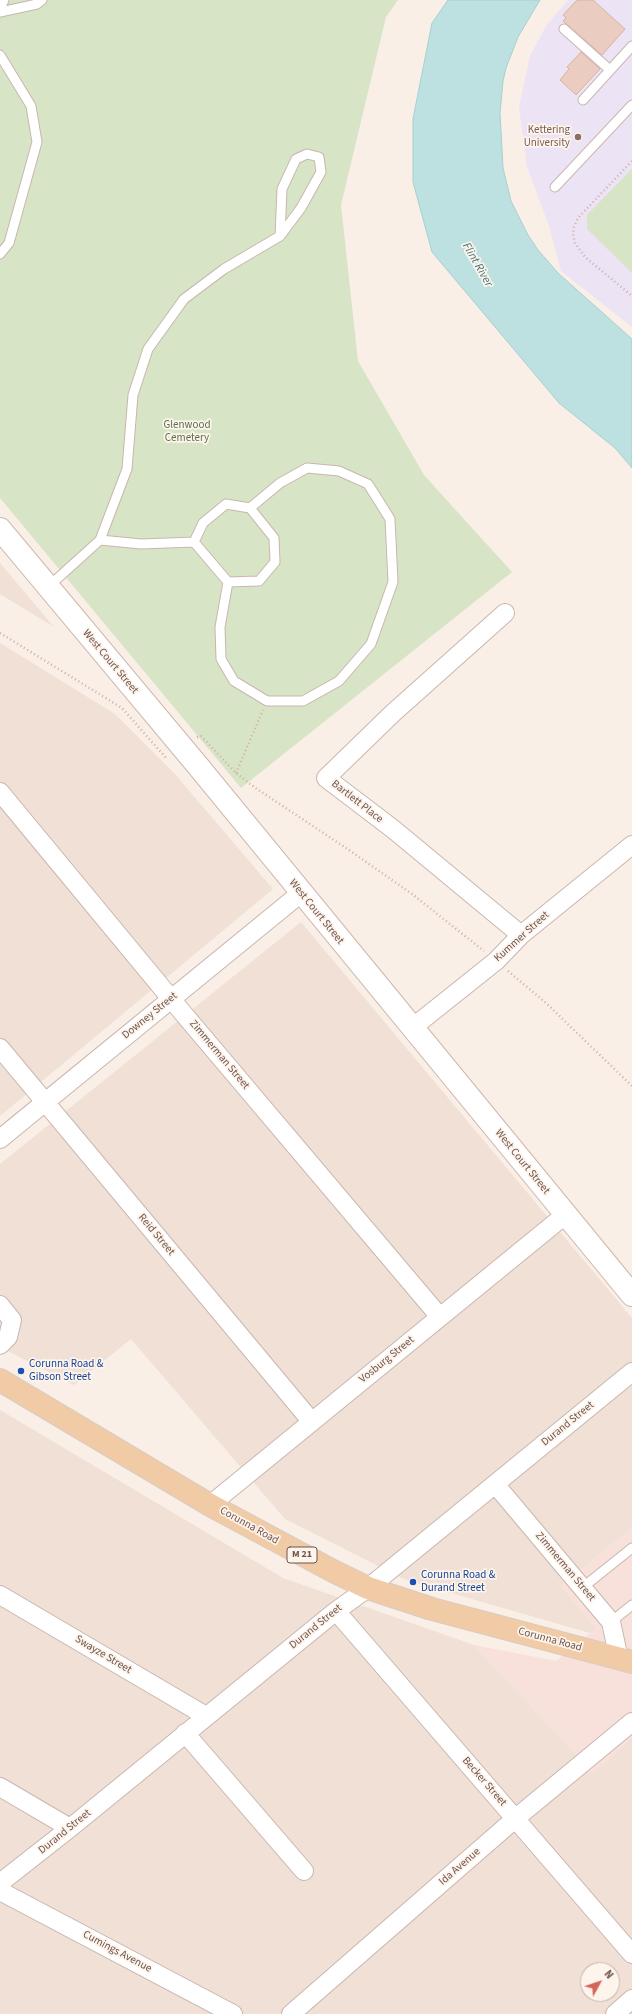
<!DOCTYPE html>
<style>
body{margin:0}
#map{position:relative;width:632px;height:2014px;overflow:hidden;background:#f9efe6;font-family:"Source Sans 3",sans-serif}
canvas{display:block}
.north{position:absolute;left:580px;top:1962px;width:40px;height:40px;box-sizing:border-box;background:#fdf4ec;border:1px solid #c4b4ad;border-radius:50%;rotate:50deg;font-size:11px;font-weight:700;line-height:16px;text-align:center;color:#6f554e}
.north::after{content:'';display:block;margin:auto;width:14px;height:18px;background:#d4655a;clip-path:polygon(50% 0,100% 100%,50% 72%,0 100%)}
</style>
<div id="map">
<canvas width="632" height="2014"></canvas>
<div class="north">N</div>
</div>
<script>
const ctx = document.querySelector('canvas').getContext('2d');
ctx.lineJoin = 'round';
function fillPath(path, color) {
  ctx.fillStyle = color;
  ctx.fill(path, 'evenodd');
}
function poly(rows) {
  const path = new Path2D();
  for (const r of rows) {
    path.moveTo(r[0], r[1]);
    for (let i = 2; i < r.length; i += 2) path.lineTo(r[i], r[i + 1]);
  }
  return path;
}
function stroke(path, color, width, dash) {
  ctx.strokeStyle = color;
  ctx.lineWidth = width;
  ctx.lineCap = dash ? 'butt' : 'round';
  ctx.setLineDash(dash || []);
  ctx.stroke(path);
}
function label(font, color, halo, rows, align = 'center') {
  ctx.font = font + ' "Source Sans 3",sans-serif';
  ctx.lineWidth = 3.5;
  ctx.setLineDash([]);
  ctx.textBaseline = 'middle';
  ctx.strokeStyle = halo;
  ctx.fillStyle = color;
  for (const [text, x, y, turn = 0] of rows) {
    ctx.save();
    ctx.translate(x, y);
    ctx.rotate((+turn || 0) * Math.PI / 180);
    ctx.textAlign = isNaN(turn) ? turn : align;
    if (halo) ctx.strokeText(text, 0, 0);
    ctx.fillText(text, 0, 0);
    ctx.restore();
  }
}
fillPath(poly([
 [0,563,54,627,0,594],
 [0,643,115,714,174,773,273,889,0,1116],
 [301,922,632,1318,632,1528,561,1586,596,1628,590,1633,406,1580,285,1519,131,1339,74,1385,0,1347,0,1164],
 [0,1410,283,1578,474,1645,593,1773,632,1738,632,2014,0,2014],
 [588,1970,612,1970,612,1994,588,1994]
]), '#f0e0d5');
fillPath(poly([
 [632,1528,632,1738,593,1773,474,1645,556,1661,596,1628,561,1586]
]), '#f8e0db');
fillPath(poly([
 [568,0,632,0,632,327,561,271,549,226,527,167,519,107,530,56,546,26]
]), '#ece3f5');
fillPath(poly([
 [0,0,398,0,386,17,341,205,358,361,424,475,512,572,241,788,0,498],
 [632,169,632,273,587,229,587,215]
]), '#d7e5c6');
const water = poly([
 [448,0,540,0,518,37,506,68,503,81,500,113,503,168,511,201,528,235,538,250,558,273,632,339,632,468,615,448,559,403,432,252,413,182,413,119,432,23,448,0]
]);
fillPath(water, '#bde0e0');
stroke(water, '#a5d0d1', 1);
const building = poly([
 [577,0,593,0,625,29,602,55,563,21,566,18,563,15,577,0],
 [581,52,600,69,576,95,560,80,569,69,567,67,581,52]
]);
fillPath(building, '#ebccc1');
stroke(building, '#dcb1a4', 1);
const lane = poly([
 [0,9,4,0],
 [0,12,37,4,42,0],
 [564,29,610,70],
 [0,55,31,106,37,142,9,243,0,254],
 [583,100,632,46],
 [555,187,632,105],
 [100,540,141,544,194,542,228,582,220,627,221,659,234,681,267,701,303,701,339,681,371,644,393,582,390,519,368,484,339,471,307,468,280,483,250,508,226,504,203,523,194,542],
 [228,582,259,581,275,562,274,538,250,508],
 [48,587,100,540,127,469,133,395,148,349,184,299,224,269,280,236,301,208,321,172,319,157,307,154,296,159,282,189,280,236],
 [582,1588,632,1548],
 [611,1622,632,1605]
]);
const street = poly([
 [505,613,393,713,326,778,393,829,521,935],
 [0,792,182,1012,440,1317],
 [412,1028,496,961,521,935,632,845],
 [0,1048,312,1422],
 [0,1139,301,893],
 [0,1305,12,1320,8,1337,0,1345],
 [495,1484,611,1622,619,1659],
 [210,1505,565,1215],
 [0,1595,206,1716],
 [336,1611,632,1954],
 [185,1733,304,1871],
 [0,1787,70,1828],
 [0,1883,70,1828,336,1611,368,1588,632,1372],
 [0,1891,233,2014],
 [291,2014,516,1818,632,1722],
 [615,2014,632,1999]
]);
const secondary = poly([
 [0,529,198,766,632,1295]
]);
const primary = poly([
 [0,1380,210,1505,333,1571,368,1588,432,1609,632,1662]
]);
stroke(lane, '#c9b6ae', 11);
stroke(street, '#c9b6ae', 20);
stroke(secondary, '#ceb8ae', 24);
stroke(primary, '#d4ccca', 24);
stroke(poly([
 [632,161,578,218,574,227,573,234,575,243,585,257,632,296],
 [0,633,122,708,167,759],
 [197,737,201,736,236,773,254,787,349,850,412,894,484,951],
 [236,773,263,710],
 [508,971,546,1003,632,1086]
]), '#d0afa4', 2.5, [1, 3]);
stroke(lane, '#fff', 9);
stroke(street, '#fff', 18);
stroke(secondary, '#fff', 22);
stroke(primary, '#f0cba6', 22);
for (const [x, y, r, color] of [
 [578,137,4,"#8d6e63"],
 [21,1371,4,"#1a4fb4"],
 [413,1582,4,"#1a4fb4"]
]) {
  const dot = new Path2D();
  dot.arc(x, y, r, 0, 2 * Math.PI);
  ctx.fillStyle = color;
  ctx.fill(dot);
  stroke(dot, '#fdf4ec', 1.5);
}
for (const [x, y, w] of [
 [302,1555,30]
]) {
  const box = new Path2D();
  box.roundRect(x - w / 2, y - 8, w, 16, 3);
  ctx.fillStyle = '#fdf4ec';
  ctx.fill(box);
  stroke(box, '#6f554e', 1);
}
label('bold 10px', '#6f554e', null, [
 ["M 21",302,1555]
]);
label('11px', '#785e54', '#fdf4ec', [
 ["Kettering",570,131],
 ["University",570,144]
], 'right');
label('11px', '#5b7348', '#fdf4ec', [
 ["Glenwood",187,426],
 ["Cemetery",187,439]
]);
label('11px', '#6f554e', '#fdf4ec', [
 ["West Court Street",110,662,50],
 ["Bartlett Place",357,802,38],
 ["West Court Street",316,912,51],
 ["Kummer Street",522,937,-42],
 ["Downey Street",150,1016,-39],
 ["Zimmerman Street",219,1055,50],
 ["West Court Street",522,1162,51],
 ["Reid Street",156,1235,50],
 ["Vosburg Street",387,1360,-39],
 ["Durand Street",568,1424,-39],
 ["Corunna Road",249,1526,29],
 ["Zimmerman Street",565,1567,50],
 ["Durand Street",316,1627,-39],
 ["Corunna Road",550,1640,15],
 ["Swayze Street",103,1655,31],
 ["Becker Street",484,1782,49],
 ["Durand Street",65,1832,-39],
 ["Ida Avenue",460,1867,-41],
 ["Cumings Avenue",117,1952,28]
]);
label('11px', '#164399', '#fdf4ec', [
 ["Corunna Road &",29,1365],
 ["Gibson Street",29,1378],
 ["Corunna Road &",421,1576],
 ["Durand Street",421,1589]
], 'left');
label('italic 12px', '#477779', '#fdf4ec', [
 ["Flint River",477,265,60]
]);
</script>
